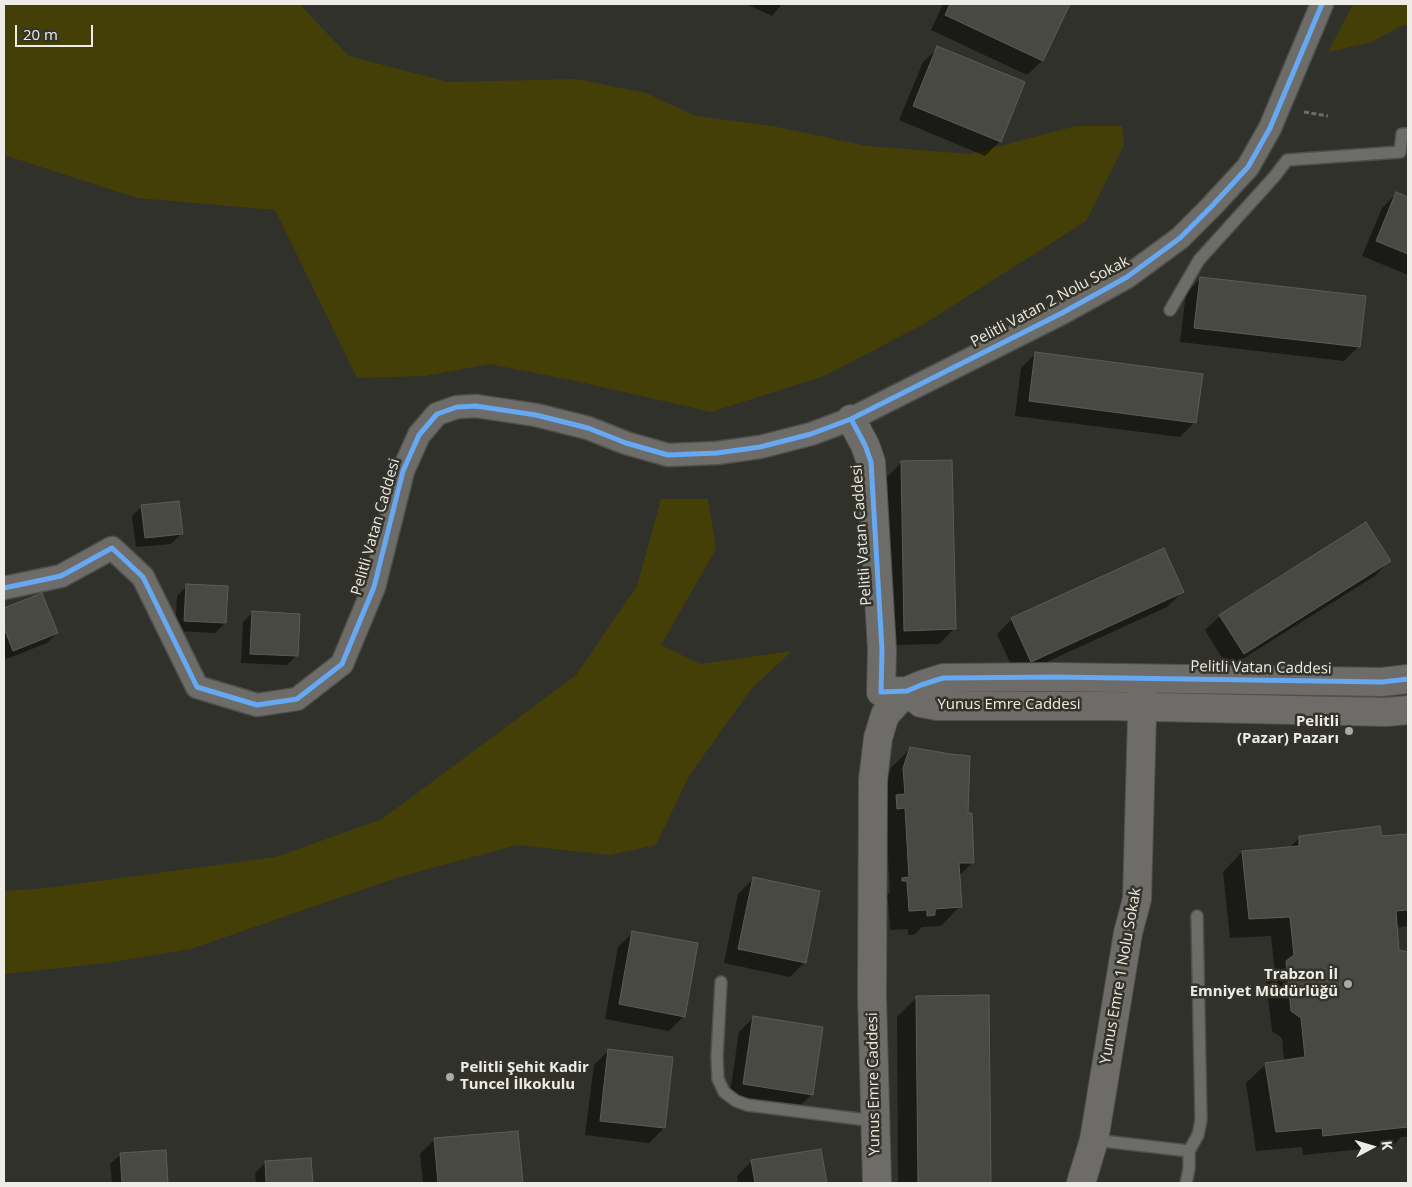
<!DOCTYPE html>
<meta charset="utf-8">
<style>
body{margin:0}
#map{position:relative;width:1412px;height:1187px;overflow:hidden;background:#31312c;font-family:"Open Sans",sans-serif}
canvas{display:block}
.frame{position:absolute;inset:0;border:5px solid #edece6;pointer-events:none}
.north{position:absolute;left:1347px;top:1122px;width:50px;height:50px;-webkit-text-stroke:4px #343329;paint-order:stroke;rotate:84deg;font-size:14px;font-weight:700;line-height:20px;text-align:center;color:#edece6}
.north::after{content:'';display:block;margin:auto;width:18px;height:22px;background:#edece6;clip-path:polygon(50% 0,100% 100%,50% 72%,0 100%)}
.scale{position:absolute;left:15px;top:25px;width:78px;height:22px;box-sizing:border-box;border:2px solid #edece6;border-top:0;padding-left:6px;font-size:15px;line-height:18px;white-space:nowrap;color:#edece6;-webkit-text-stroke:4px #343329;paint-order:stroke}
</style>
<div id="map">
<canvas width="1412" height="1187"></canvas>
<div class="frame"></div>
<div class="north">K</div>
<div class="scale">20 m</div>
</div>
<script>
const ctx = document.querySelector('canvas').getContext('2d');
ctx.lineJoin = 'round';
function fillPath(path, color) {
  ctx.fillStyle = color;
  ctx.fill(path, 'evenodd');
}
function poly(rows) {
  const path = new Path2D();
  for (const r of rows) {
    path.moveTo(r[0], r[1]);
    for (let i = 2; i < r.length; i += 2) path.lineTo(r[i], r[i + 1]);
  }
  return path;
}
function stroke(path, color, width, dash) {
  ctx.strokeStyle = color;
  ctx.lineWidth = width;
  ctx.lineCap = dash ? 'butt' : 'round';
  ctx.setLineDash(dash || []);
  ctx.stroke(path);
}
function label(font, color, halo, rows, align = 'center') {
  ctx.font = font + ' "Open Sans",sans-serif';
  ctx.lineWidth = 5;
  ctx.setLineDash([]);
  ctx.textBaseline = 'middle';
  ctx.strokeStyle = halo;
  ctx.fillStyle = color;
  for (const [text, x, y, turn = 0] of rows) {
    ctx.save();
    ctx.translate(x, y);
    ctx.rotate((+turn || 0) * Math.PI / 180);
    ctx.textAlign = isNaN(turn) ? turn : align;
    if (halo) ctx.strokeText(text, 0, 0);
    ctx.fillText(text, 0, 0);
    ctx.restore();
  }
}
fillPath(poly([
 [4,4,299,4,349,56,448,82,576,79,646,93,696,116,772,126,867,146,970,154,1076,126,1122,126,1124,145,1086,221,924,324,824,376,711,412,576,381,489,364,425,376,357,378,275,210,137,198,4,155],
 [1353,4,1408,4,1408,25,1401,26,1372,42,1328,52],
 [661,499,708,499,716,549,661,645,700,664,792,651,752,688,689,776,656,845,610,855,517,845,399,877,191,949,106,963,4,974,4,891,47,888,276,857,382,819,576,675,637,586]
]), '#443e07');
fillPath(poly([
 [746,4,782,4,772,16],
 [943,4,1069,4,1042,61,1027,75,931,30],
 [938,48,1000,141,985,156,899,120,923,62],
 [1397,193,1408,198,1408,275,1362,256,1382,208],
 [1201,278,1359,346,1344,361,1180,342,1186,293],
 [1036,353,1195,422,1180,437,1015,416,1021,368],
 [902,462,954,629,939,644,890,645,887,477],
 [142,506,181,534,171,544,136,547,132,516],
 [1389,561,1375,576,1228,668,1205,630,1220,616],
 [187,586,225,623,215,633,175,631,177,596],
 [1182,592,1167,607,1016,676,997,634,1012,619],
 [41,595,57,633,47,643,4,660,4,609],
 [252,613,297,655,287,665,241,663,243,622],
 [910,749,967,814,973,862,959,876,960,906,941,926,922,927,914,935,908,935,908,929,890,930,888,900,883,900,883,899,890,892,884,788,891,768],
 [1408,835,1408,926,1396,928,1398,951,1408,953,1408,1137,1401,1137,1393,1146,1303,1155,1302,1147,1256,1151,1246,1083,1266,1064,1284,1061,1282,1038,1272,1031,1266,982,1275,974,1271,936,1230,938,1223,872,1242,852,1289,848,1300,837,1381,838],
 [753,879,805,962,790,977,724,963,738,894],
 [633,932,684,1016,669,1031,605,1019,618,947],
 [988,996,990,1183,898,1183,897,1017,917,997],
 [754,1017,812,1094,797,1109,729,1099,739,1032],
 [609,1050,664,1128,649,1143,585,1135,594,1065],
 [517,1133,522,1183,423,1183,420,1154,435,1139],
 [820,1151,826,1183,738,1183,737,1176,752,1161],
 [165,1152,167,1183,112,1183,110,1164,120,1155],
 [310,1160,312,1183,256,1183,255,1173,265,1163]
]), '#0007');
const building = poly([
 [950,4,1070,4,1043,61,945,15,950,4],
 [937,46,1025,82,1001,142,913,106,937,46],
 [1396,192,1408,197,1408,254,1376,241,1396,192],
 [1200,277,1366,296,1360,347,1194,328,1200,277],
 [1035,352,1203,374,1196,423,1029,401,1035,352],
 [952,460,956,629,904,631,901,461,952,460],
 [179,501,183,534,145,538,141,505,179,501],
 [1366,522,1391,561,1244,654,1219,615,1366,522],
 [1164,548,1184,592,1031,662,1011,618,1164,548],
 [186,584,228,586,226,623,184,621,186,584],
 [42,593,58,633,13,651,4,628,4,608,42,593],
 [252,611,300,614,298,656,250,654,252,611],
 [910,747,950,754,970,756,968,813,972,813,974,863,959,863,962,907,935,909,935,915,927,916,927,910,909,911,907,881,902,881,902,878,909,877,905,808,897,809,896,795,905,794,903,768,910,747],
 [1380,826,1382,836,1408,834,1408,910,1396,911,1399,950,1408,952,1408,1127,1323,1136,1322,1128,1276,1132,1265,1063,1305,1057,1301,1018,1291,1011,1286,961,1294,955,1290,917,1249,919,1242,851,1299,846,1299,836,1380,826],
 [753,877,820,891,806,963,738,949,753,877],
 [632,931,698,943,685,1017,619,1004,632,931],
 [989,995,991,1183,918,1183,916,996,989,995],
 [753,1016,823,1027,813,1095,743,1084,753,1016],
 [608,1049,673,1057,665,1128,600,1121,608,1049],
 [518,1131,523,1183,438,1183,434,1138,518,1131],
 [821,1149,827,1183,755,1183,751,1160,821,1149],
 [166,1150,168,1183,122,1183,120,1153,166,1150],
 [311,1158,313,1183,266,1183,265,1161,311,1158]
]);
fillPath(building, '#494944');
stroke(building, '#5c5c57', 1);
const service = poly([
 [1170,310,1199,260,1275,176,1287,160,1400,152,1402,134,1408,134],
 [721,982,717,1057,718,1079,724,1092,736,1101,747,1105,875,1121],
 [1094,1140,1189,1151,1189,1169,1186,1183],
 [1189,1151,1198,1135,1201,1120,1197,916]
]);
const minor = poly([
 [4,588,61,576,112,548,143,577,197,687,257,705,297,699,342,664,374,587,403,471,419,435,437,414,457,407,476,406,536,415,588,428,626,443,668,455,717,453,760,447,811,434,851,419,1062,313,1127,277,1180,238,1211,207,1248,167,1270,128,1322,4]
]);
const tertiary = poly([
 [851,419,865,445,871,462,882,650,881,692,907,691,921,685,943,678,1056,677,1382,682,1408,679],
 [907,691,921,703,937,706,1110,706,1386,712,1408,710],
 [877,1183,872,996,873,780,878,738,885,715,907,691],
 [1081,1183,1094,1140,1128,933,1137,899,1143,679]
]);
stroke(service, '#4f4f4b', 14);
stroke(minor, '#4f4f4b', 25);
stroke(tertiary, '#4f4f4b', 30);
stroke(poly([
 [1304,112,1328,116]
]), '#6d6d69', 3, [5, 2.5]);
stroke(service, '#6d6c68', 11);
stroke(minor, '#6d6c68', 22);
stroke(tertiary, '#6d6c68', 28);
stroke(poly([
 [851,419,865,445,871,462,882,650,881,692,907,691,921,685,943,678,1056,677,1382,682,1408,679],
 [4,588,61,576,112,548,143,577,197,687,257,705,297,699,342,664,374,587,403,471,419,435,437,414,457,407,476,406,536,415,588,428,626,443,668,455,717,453,760,447,811,434,851,419,1062,313,1127,277,1180,238,1211,207,1248,167,1270,128,1322,4]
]), '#66a8f1', 5);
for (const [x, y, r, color] of [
 [1349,731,5,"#ababa5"],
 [1348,984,5,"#ababa5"],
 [450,1077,5,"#ababa5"]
]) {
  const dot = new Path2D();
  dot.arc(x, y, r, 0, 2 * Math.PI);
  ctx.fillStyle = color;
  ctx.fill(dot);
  stroke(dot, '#343329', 2);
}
label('15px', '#edece6', '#343329', [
 ["Pelitli Vatan 2 Nolu Sokak",1050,302,-28],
 ["Pelitli Vatan Caddesi",376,527,-74],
 ["Pelitli Vatan Caddesi",862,535,-94],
 ["Pelitli Vatan Caddesi",1261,668,1],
 ["Yunus Emre Caddesi",1009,705],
 ["Yunus Emre 1 Nolu Sokak",1121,976,-80],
 ["Yunus Emre Caddesi",874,1084,-91]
]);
label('bold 15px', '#edece6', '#343329', [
 ["Pelitli",1339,722],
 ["(Pazar) Pazarı",1339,739],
 ["Trabzon İl",1338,975],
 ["Emniyet Müdürlüğü",1338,992],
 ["Pelitli Şehit Kadir",460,1068,"left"],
 ["Tuncel İlkokulu",460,1085,"left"]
], 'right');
</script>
